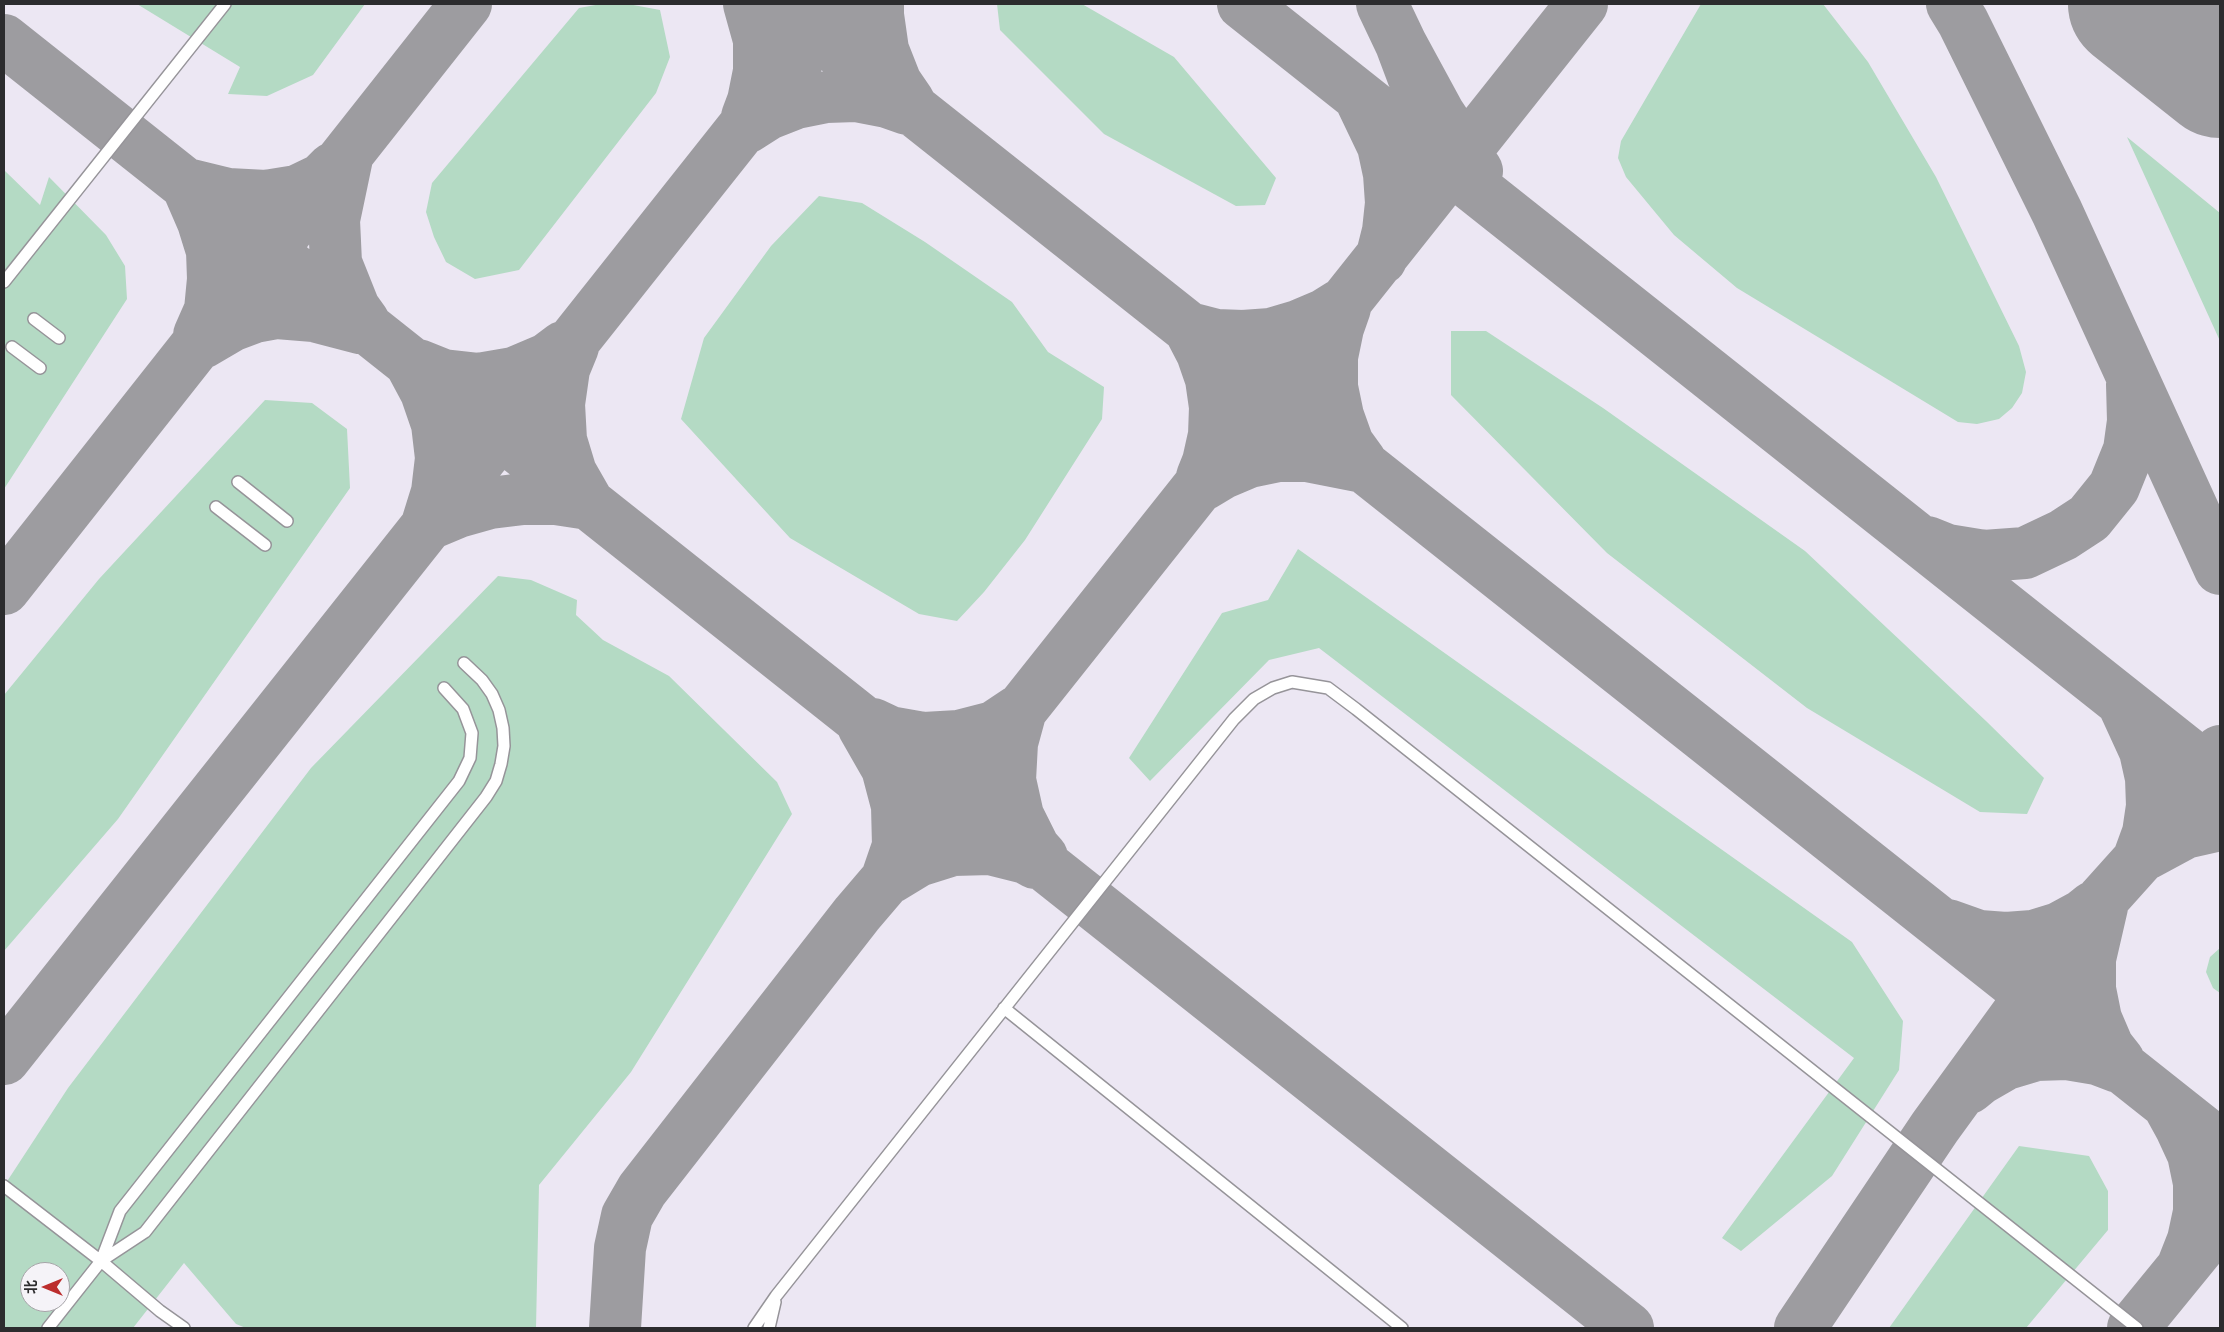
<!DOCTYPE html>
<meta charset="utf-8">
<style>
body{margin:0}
#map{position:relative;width:2224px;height:1332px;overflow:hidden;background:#f5f3f8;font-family:"DM Sans","Noto Sans SC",sans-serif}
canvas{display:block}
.frame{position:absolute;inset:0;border:5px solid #2c2c2e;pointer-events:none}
.north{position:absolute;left:20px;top:1262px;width:50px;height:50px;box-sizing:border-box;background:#f5f3f8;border:1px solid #a5a3a7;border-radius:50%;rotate:270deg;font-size:14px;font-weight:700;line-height:20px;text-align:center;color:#2c2c2e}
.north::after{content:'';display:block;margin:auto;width:18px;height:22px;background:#bc2d2d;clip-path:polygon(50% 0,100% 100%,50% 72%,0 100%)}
</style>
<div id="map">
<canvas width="2224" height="1332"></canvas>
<div class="frame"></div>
<div class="north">北</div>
</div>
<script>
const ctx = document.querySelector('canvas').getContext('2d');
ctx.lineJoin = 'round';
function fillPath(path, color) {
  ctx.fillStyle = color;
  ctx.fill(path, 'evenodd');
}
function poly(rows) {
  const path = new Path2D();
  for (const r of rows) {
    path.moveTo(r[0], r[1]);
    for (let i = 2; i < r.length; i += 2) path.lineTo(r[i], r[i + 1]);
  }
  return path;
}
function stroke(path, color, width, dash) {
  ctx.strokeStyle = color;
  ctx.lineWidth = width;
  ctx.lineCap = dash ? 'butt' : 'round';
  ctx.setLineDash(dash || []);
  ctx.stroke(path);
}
fillPath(poly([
 [4,4,2220,4,2220,1328,4,1328],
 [30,1272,60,1272,60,1302,30,1302]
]), '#ece7f3');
fillPath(poly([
 [137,4,365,4,313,75,267,96,228,94,240,67],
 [601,4,628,4,660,10,670,57,656,93,519,270,475,279,446,262,434,237,426,212,432,183,579,8],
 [997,4,1082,4,1174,57,1276,178,1265,205,1236,206,1104,134,1000,30],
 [1701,4,1823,4,1868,62,1936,177,2019,346,2026,372,2022,393,2012,408,1999,419,1977,424,1958,422,1737,288,1674,235,1626,177,1618,158,1621,141],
 [2127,137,2220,213,2220,341],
 [4,170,40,205,49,177,106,235,125,266,127,299,4,489],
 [819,196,862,203,925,242,1012,302,1048,352,1104,387,1102,419,1025,540,984,592,957,621,919,614,790,538,681,419,704,338,771,246],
 [1451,331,1486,331,1603,408,1805,551,1986,721,2044,778,2027,814,1980,812,1807,708,1607,553,1451,395],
 [265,400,312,403,347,429,350,488,118,819,4,951,4,695,99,579],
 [1298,549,1852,942,1903,1021,1899,1070,1832,1176,1741,1251,1722,1238,1854,1058,1319,648,1269,660,1150,781,1129,758,1222,613,1268,600],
 [498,576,531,580,577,600,576,615,603,640,669,676,777,782,792,814,631,1072,539,1185,536,1328,246,1328,236,1324,184,1263,133,1328,4,1328,4,1186,68,1088,311,768],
 [30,1272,60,1272,60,1302,30,1302],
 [2220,948,2220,993,2213,988,2206,972,2210,957],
 [2019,1146,2089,1156,2108,1191,2108,1230,2026,1328,1889,1328]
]), '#b4dac4');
stroke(poly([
 [780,4,2220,1145],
 [878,4,878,15,883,50,896,83,909,102],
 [1243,4,2220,779],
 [1382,4,1401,44,1413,76],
 [1952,4,1963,22,2057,212,2220,569],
 [4,40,1628,1328],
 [1401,44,1439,114,1477,171],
 [1361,100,1383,146,1389,174,1391,203,1388,231,1381,259],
 [747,117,753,101,759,71,759,40,749,4],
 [746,128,768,114,796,103,826,97,856,96,887,102,907,109],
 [347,158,334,220,336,263,354,308,364,322],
 [187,184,228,194,266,196,297,191,322,179,333,168],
 [187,185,203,222,212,251,213,279,210,310,199,335],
 [1345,308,1338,328,1332,357,1332,387,1338,416,1348,444,1361,462],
 [1189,328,1202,353,1211,379,1215,407,1214,435,1208,462,1202,477],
 [1189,328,1216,335,1243,336,1271,334,1298,326,1324,315,1340,305],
 [202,343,231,326,255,317,277,313,314,316,360,328],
 [573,347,564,369,559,404,561,440,571,473,587,501],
 [411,364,426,392,437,424,441,458,437,492,428,521],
 [418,365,443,375,479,379,514,373,547,359,563,347],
 [1203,485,1223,473,1249,462,1278,456,1307,456,1363,467],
 [427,525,458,512,490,503,523,499,556,499,589,504],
 [1927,542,1947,550,1984,556,2025,553,2063,535,2089,518,2114,487,2129,450,2133,421,2132,384],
 [4,589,466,4],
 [2123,703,2145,751,2151,778,2152,806,2148,833,2140,855],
 [1021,710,1012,743,1010,780,1018,816,1034,848,1042,857],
 [873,724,890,732,924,738,959,736,994,727,1018,711],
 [863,726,887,768,897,806,898,846,887,878],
 [2146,854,2185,833,2220,825],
 [890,878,918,861,953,850,990,849,1026,858,1035,863],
 [2102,907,2090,959,2090,989,2096,1019,2108,1047,2119,1061],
 [1948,925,1979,936,2006,938,2033,936,2059,928,2083,915,2093,907],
 [4,1059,841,4],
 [1969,1088,1980,1079,2006,1064,2036,1055,2067,1054,2097,1059,2118,1067],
 [2170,1108,2181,1128,2193,1154,2199,1183,2199,1212,2193,1240,2182,1268],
 [615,1328,620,1248,627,1216,642,1190,857,914,886,880,1582,4],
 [1800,1328,1935,1127,2031,995,2104,898,2139,859,2210,770,2220,751],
 [2133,1328,2205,1240]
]), '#9d9ca0', 52);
stroke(poly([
 [2133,4,2220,73]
]), '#9d9ca0', 130);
const lane = poly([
 [4,282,225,4],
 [34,319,59,338],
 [12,347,40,368],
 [238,482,287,521],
 [216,507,265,545],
 [1004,1008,1402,1328],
 [4,1186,101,1261,160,1311,184,1328],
 [101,1261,145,1232,486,797,496,781,501,764,504,746,503,728,499,710,492,694,482,680,464,663],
 [48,1328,101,1261,120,1211,459,781,470,758,472,733,463,709,444,688],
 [754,1328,776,1296,1234,719,1254,699,1273,688,1292,682,1328,688,1356,709,2137,1328],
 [769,1328,775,1302]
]);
stroke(lane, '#969499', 14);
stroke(lane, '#fff', 11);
</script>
